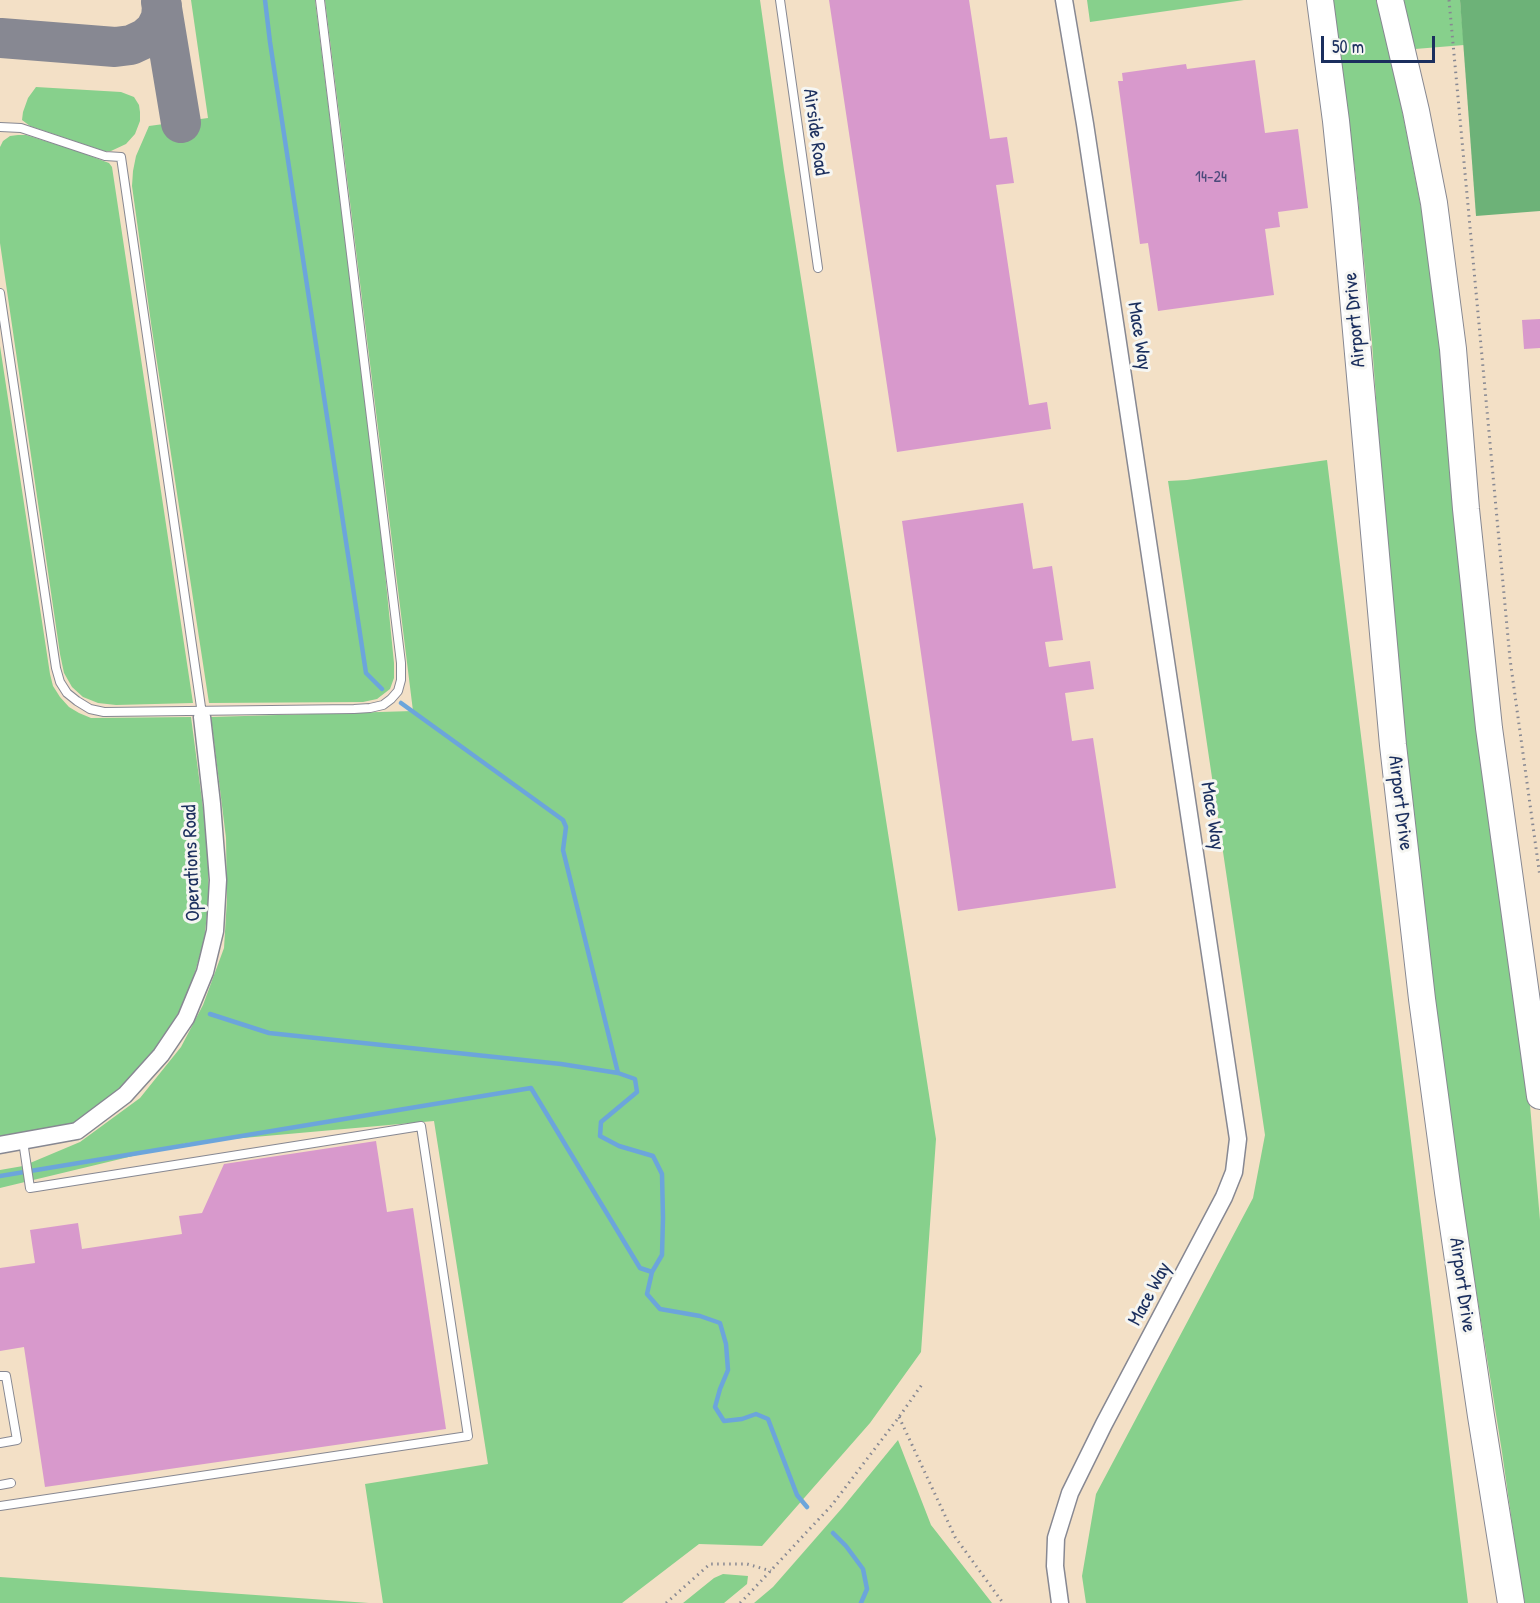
<!DOCTYPE html>
<style>
body{margin:0}
#map{position:relative;width:1540px;height:1603px;overflow:hidden;background:#f3e0c6;font-family:"Patrick Hand",sans-serif}
canvas{display:block}
.scale{position:absolute;left:1321px;top:36px;width:114px;height:27px;box-sizing:border-box;border:3px solid #1b2f5e;border-top:0;padding-left:8px;font-size:18px;line-height:21px;white-space:nowrap;color:#1b2f5e;-webkit-text-stroke:4px #f6f6f2;paint-order:stroke}
</style>
<div id="map">
<canvas width="1540" height="1603"></canvas>
<div class="scale">50 m</div>
</div>
<script>
const ctx = document.querySelector('canvas').getContext('2d');
ctx.lineJoin = 'round';
function fillPath(path, color) {
  ctx.fillStyle = color;
  ctx.fill(path, 'evenodd');
}
function poly(rows) {
  const path = new Path2D();
  for (const r of rows) {
    path.moveTo(r[0], r[1]);
    for (let i = 2; i < r.length; i += 2) path.lineTo(r[i], r[i + 1]);
  }
  return path;
}
function stroke(path, color, width, dash) {
  ctx.strokeStyle = color;
  ctx.lineWidth = width;
  ctx.lineCap = dash ? 'butt' : 'round';
  ctx.setLineDash(dash || []);
  ctx.stroke(path);
}
function label(font, color, halo, rows, align = 'center') {
  ctx.font = font + ' "Patrick Hand",sans-serif';
  ctx.lineWidth = 6;
  ctx.setLineDash([]);
  ctx.textBaseline = 'middle';
  ctx.strokeStyle = halo;
  ctx.fillStyle = color;
  for (const [text, x, y, turn = 0] of rows) {
    ctx.save();
    ctx.translate(x, y);
    ctx.rotate((+turn || 0) * Math.PI / 180);
    ctx.textAlign = isNaN(turn) ? turn : align;
    if (halo) ctx.strokeText(text, 0, 0);
    ctx.fillText(text, 0, 0);
    ctx.restore();
  }
}
fillPath(poly([
 [191,0,315,0,378,502,394,663,394,678,390,689,377,699,363,702,209,703,151,323,132,186,133,171,136,156,149,126,208,118],
 [325,0,760,0,784,170,936,1139,921,1352,870,1423,762,1546,699,1544,622,1603,383,1603,365,1484,488,1464,434,1121,187,1143,0,1188,0,1170,23,1166,80,1142,140,1098,181,1047,203,1005,224,948,227,899,226,838,211,717,413,711],
 [1087,0,1244,0,1090,22],
 [1332,0,1376,0,1392,59,1425,228,1438,327,1454,509,1524,1036,1540,1220,1540,1603,1525,1603,1521,1586,1502,1452,1451,1133,1418,881,1390,592,1372,343,1356,178],
 [1402,0,1460,0,1464,45,1415,49],
 [36,87,121,92,134,97,139,105,140,112,140,121,135,134,126,144,111,151,104,151,30,126,22,120,23,112,28,98],
 [18,135,26,135,77,151,109,163,112,167,193,703,116,705,98,703,83,697,72,687,64,673,60,654,0,243,0,147,3,141,10,136],
 [0,346,50,674,53,686,60,697,69,707,79,713,91,718,191,717,207,838,209,896,204,942,188,995,163,1041,126,1084,81,1119,44,1138,0,1151],
 [1327,460,1468,1603,1086,1603,1082,1576,1096,1494,1253,1198,1265,1135,1168,481,1187,480],
 [898,1440,931,1525,992,1603,754,1603,773,1587,843,1507],
 [723,1574,748,1576,747,1584,724,1603,683,1603,714,1578],
 [0,1577,369,1603,0,1603]
]), '#87d08c');
fillPath(poly([
 [1460,0,1540,0,1540,211,1476,216]
]), '#6db278');
stroke(poly([
 [265,0,270,42,366,673,382,689],
 [401,703,563,820,566,827,563,850,618,1073,635,1079,637,1092,601,1122,600,1136,619,1146,653,1156,662,1174,663,1218,662,1255,652,1272,647,1294,660,1309,700,1316,720,1323,726,1344,728,1370,720,1389,715,1407,724,1421,742,1419,756,1414,768,1419,797,1495,807,1507],
 [210,1014,269,1033,561,1064,618,1073],
 [0,1176,531,1088,640,1268,652,1272],
 [833,1533,846,1546,863,1569,867,1589,861,1603]
]), '#6ca5db', 4.5);
stroke(poly([
 [161,2,181,123],
 [1,38,115,47,131,45,146,38,155,30,161,18,162,6]
]), '#878892', 40);
fillPath(poly([
 [829,0,969,0,990,139,1007,137,1014,183,996,185,1029,405,1047,402,1051,429,897,452],
 [1255,60,1265,133,1298,129,1308,208,1278,212,1280,227,1265,229,1274,295,1158,311,1148,243,1140,244,1118,81,1123,81,1122,73,1186,64,1187,69],
 [1540,319,1540,348,1524,349,1522,320],
 [1023,503,1033,569,1052,566,1063,640,1045,642,1049,667,1090,661,1094,689,1065,693,1072,741,1093,738,1116,888,958,911,902,521],
 [376,1141,387,1212,413,1208,446,1429,45,1487,24,1347,0,1351,0,1268,35,1263,30,1230,78,1223,82,1249,182,1234,179,1216,202,1213,224,1164]
]), '#d899cc');
const service = poly([
 [780,0,818,268],
 [0,127,21,128,105,156,121,157,202,714],
 [0,293,56,668,60,682,67,693,77,701,90,709,104,712,354,709,370,708,383,705,391,699,398,691,401,680,401,663,320,0],
 [0,1376,6,1376,17,1440,0,1443],
 [0,1485,11,1483],
 [0,1506,468,1436,421,1126,30,1188,23,1141]
]);
const minor = poly([
 [0,1145,77,1131,125,1095,161,1055,186,1018,205,972,215,931,218,880,212,804,202,717],
 [1060,1603,1055,1566,1056,1538,1070,1493,1104,1424,1224,1197,1234,1172,1238,1139,1085,124,1064,0]
]);
const primary = poly([
 [1320,0,1336,121,1345,208,1393,745,1422,999,1448,1192,1481,1416,1511,1603],
 [1390,0,1416,111,1434,203,1453,349,1466,509,1489,728,1540,1096]
]);
stroke(service, '#878892', 10);
stroke(minor, '#878892', 19);
stroke(primary, '#878892', 28);
stroke(poly([
 [1449,0,1510,659,1540,877],
 [899,1417,955,1537,1003,1603],
 [666,1603,710,1564,747,1564,771,1571],
 [740,1603,748,1595,832,1505,899,1417,923,1383]
]), '#878892', 3, [1.5, 4.5]);
stroke(service, '#fff', 8);
stroke(minor, '#fff', 16);
stroke(primary, '#fff', 26);
label('16px', '#4a4a7a', null, [
 ["14-24",1211,178]
]);
label('20px', '#1b2f5e', '#f6f6f2', [
 ["Airside Road",815,132,82],
 ["Airport Drive",1355,320,-95],
 ["Mace Way",1139,336,81],
 ["Airport Drive",1400,803,83],
 ["Mace Way",1212,816,81],
 ["Operations Road",192,863,-92],
 ["Airport Drive",1462,1285,82],
 ["Mace Way",1150,1294,-62]
]);
</script>
